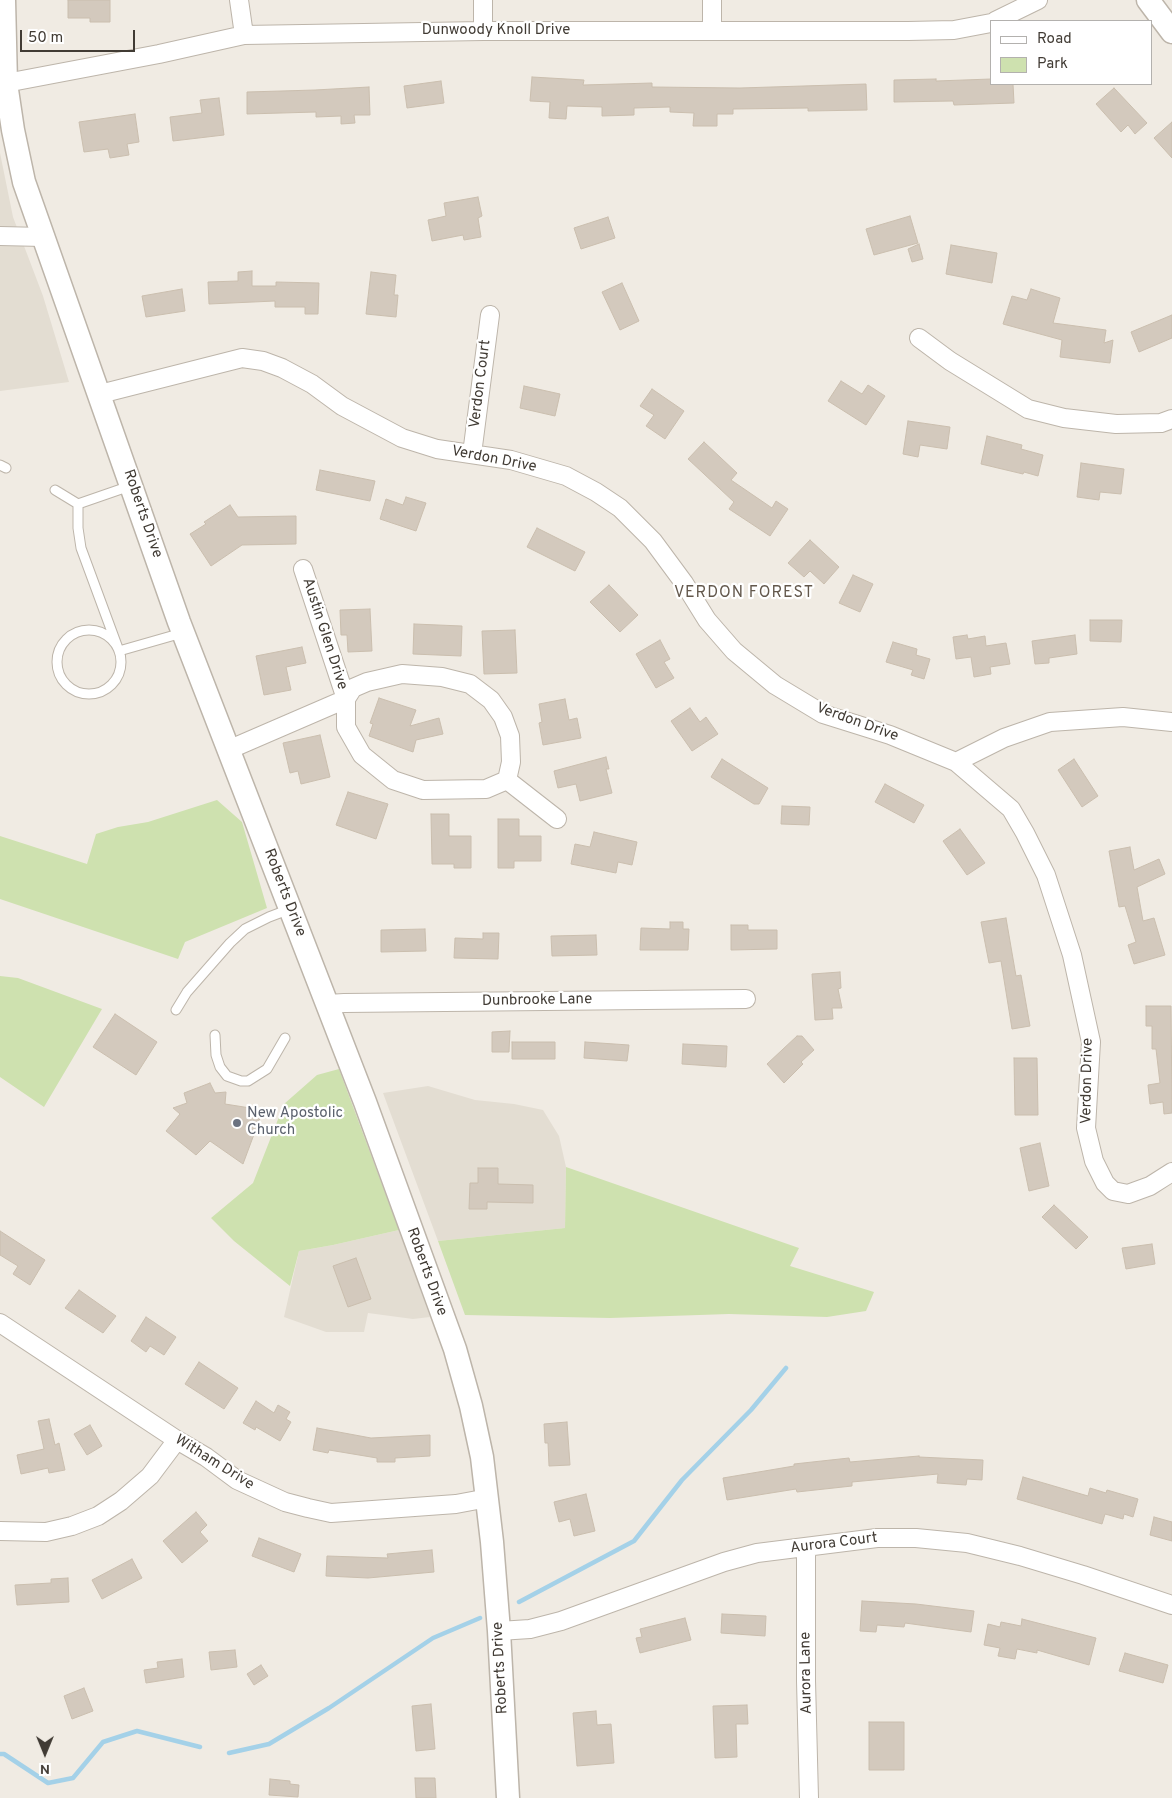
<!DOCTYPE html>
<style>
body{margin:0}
#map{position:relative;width:1172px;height:1798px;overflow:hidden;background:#f0ebe3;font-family:Overpass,sans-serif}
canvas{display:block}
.legend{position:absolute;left:990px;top:20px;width:162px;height:65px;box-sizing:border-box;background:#fff;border:1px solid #b3b1ae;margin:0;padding:6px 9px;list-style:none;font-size:15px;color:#413b34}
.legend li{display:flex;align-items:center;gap:10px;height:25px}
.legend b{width:25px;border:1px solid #b3b1ae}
.north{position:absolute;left:20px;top:1728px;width:50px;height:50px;-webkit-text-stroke:4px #fff;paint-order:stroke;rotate:180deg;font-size:14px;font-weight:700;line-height:20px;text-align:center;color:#413b34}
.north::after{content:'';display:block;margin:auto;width:18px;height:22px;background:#413b34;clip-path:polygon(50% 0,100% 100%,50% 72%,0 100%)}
.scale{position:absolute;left:20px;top:30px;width:115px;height:22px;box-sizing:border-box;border:2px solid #413b34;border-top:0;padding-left:6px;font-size:15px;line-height:18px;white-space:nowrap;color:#413b34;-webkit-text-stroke:4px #fff;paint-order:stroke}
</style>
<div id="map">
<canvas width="1172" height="1798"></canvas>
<ul class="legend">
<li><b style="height:6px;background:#fff"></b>Road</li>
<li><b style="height:14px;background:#cee1af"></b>Park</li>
</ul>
<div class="north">N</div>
<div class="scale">50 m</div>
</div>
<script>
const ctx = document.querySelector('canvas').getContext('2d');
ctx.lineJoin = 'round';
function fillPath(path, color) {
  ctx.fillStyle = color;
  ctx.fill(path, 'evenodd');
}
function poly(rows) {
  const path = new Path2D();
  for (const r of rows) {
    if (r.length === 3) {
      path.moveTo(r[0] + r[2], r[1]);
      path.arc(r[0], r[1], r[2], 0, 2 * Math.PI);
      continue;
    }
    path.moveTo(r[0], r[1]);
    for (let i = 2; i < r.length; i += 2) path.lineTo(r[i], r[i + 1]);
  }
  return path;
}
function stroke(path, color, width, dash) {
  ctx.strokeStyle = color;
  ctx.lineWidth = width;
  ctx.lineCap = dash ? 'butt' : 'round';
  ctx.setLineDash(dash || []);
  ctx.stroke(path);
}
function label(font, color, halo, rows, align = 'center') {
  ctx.font = font + ' Overpass,sans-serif';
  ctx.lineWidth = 4.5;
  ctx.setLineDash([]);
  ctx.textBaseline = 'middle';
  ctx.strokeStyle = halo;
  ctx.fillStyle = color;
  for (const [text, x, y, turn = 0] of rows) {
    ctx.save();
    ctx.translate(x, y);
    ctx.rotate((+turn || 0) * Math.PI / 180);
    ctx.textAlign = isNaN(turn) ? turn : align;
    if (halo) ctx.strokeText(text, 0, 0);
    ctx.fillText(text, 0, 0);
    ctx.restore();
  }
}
fillPath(poly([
 [0,153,13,217,43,296,69,382,0,391],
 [428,1086,475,1100,514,1104,543,1110,559,1136,566,1167,565,1228,438,1241,383,1093],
 [399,1230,430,1317,413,1319,368,1313,364,1332,326,1332,284,1317,299,1251,333,1245]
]), '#e3ddd2');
fillPath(poly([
 [217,800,242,822,267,908,185,942,178,959,0,899,0,836,87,864,96,834,118,827,148,822],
 [0,976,18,978,102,1009,44,1107,0,1077],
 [339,1069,399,1230,333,1245,299,1251,290,1286,234,1241,211,1218,253,1183,284,1104,317,1075],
 [566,1167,799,1248,790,1266,874,1292,866,1311,827,1317,729,1314,610,1318,465,1315,438,1241,565,1228]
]), '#cee1af');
stroke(poly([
 [519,1602,634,1541,682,1480,751,1410,786,1368],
 [229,1753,269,1744,329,1708,433,1638,480,1618],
 [0,1754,4,1754,48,1783,73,1778,103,1742,137,1731,200,1747]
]), '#a4d1e8', 4.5);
const building = poly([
 [68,0,110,0,110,22,90,22,90,18,68,18,68,0],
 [532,77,584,80,583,85,652,83,652,87,740,88,866,84,867,110,808,111,808,108,733,109,733,114,717,114,717,126,693,126,694,113,670,112,670,107,634,108,634,115,602,116,602,107,567,106,566,119,549,118,550,102,530,101,532,77],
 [936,79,936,81,991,79,991,84,1013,84,1014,103,954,105,953,101,894,102,894,80,936,79],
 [441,81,444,103,407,108,404,86,441,81],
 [369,87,370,115,354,115,355,123,341,124,341,116,316,117,316,112,247,114,247,92,315,90,369,87],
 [1114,88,1147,123,1135,134,1128,125,1121,132,1096,104,1114,88],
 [219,98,224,135,173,141,170,117,202,113,200,100,219,98],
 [135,114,139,142,127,144,129,155,110,158,108,149,84,152,79,122,135,114],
 [1172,122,1172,158,1154,138,1172,122],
 [478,197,482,216,478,218,481,237,464,240,463,235,432,241,428,220,446,216,444,203,478,197],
 [910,216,918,243,874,255,866,229,910,216],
 [608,217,615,238,581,249,574,228,608,217],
 [919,244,923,259,912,262,908,249,919,244],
 [951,245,997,253,992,283,946,274,951,245],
 [252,271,252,286,276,286,276,282,319,283,318,314,305,314,305,307,275,307,275,301,209,304,208,282,238,281,238,272,252,271],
 [371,272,396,275,394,295,398,295,396,317,366,314,371,272],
 [622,283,639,321,620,330,602,292,622,283],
 [182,289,185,311,146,317,142,296,182,289],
 [1031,289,1060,298,1053,323,1106,330,1104,343,1113,340,1110,363,1060,357,1062,340,1003,324,1012,296,1027,300,1031,289],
 [1172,315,1172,338,1139,352,1131,332,1172,315],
 [841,381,862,394,868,385,885,396,866,425,828,401,841,381],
 [524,386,560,394,555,416,520,408,524,386],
 [652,389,684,411,665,439,646,426,654,415,640,406,652,389],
 [908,421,950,427,947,449,920,445,918,457,903,454,908,421],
 [987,436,1022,445,1021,449,1043,455,1038,476,1024,472,1023,474,981,464,987,436],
 [704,442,737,473,731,480,772,508,776,501,788,509,770,536,729,509,734,502,688,459,704,442],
 [1081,463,1124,469,1121,494,1100,492,1099,500,1077,497,1081,463],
 [320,470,375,481,370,501,316,490,320,470],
 [406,497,426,503,416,531,380,519,386,499,403,505,406,497],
 [230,505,238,517,296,516,296,544,242,545,211,566,190,534,206,524,204,522,230,505],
 [537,528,585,552,575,571,527,547,537,528],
 [810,540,839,567,824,584,810,571,804,577,788,563,810,540],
 [853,575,873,584,860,612,839,603,853,575],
 [609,585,638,615,620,632,590,602,609,585],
 [370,609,372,651,348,652,347,635,341,635,340,610,370,609],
 [1090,620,1122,620,1121,642,1090,641,1090,620],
 [414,624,462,626,461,656,413,654,414,624],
 [515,630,517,673,484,674,482,631,515,630],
 [967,635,968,639,985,636,986,646,1006,643,1010,664,990,667,991,674,974,677,971,657,956,659,953,637,967,635],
 [1075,635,1077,654,1049,658,1049,663,1035,664,1032,641,1075,635],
 [660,640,670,659,664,662,674,678,656,688,636,654,660,640],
 [893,642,917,649,916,655,930,659,924,679,911,675,913,670,886,662,893,642],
 [302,647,306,663,286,667,291,690,264,695,256,656,302,647],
 [379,698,416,710,410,726,439,718,443,734,416,740,413,752,369,736,373,724,370,723,379,698],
 [565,699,569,720,577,718,581,738,543,745,539,723,542,722,539,704,565,699],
 [690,708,700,722,706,717,718,734,692,751,671,721,690,708],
 [320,735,330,777,301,784,298,771,290,773,283,743,320,735],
 [606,757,609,769,606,769,612,793,580,801,576,784,558,788,554,771,606,757],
 [722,759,768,788,759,804,754,804,711,777,722,759],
 [1074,759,1098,796,1082,807,1058,770,1074,759],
 [885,784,924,805,914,823,875,802,885,784],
 [348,792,388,804,376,839,336,825,348,792],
 [782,806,810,807,809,825,781,824,782,806],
 [431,814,449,814,449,836,471,836,471,868,454,868,454,864,432,864,431,814],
 [498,819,519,819,519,836,541,836,541,861,514,861,514,868,498,868,498,819],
 [960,829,985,863,967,875,943,841,960,829],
 [594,832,637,842,632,865,618,862,616,873,571,864,575,844,590,847,594,832],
 [1130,847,1134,870,1159,859,1165,874,1137,887,1143,921,1154,918,1165,955,1134,964,1128,945,1136,942,1125,906,1119,907,1109,851,1130,847],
 [1006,918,1016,976,1021,975,1030,1026,1012,1029,1001,961,989,963,981,922,1006,918],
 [670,922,683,922,683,929,689,929,688,950,640,950,641,928,670,929,670,922],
 [731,925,748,925,748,930,777,930,777,949,731,950,731,925],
 [425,929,426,951,381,952,381,930,425,929],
 [483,933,499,933,498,959,454,958,455,938,483,939,483,933],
 [596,935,597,955,552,956,551,936,596,935],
 [840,972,841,988,838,989,842,1008,832,1008,833,1019,815,1020,812,974,840,972],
 [1146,1006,1171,1006,1172,1113,1164,1114,1163,1102,1150,1104,1148,1085,1160,1083,1156,1049,1152,1049,1152,1026,1146,1026,1146,1006],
 [115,1014,157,1042,136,1075,93,1047,115,1014],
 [510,1031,509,1052,492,1052,492,1032,510,1031],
 [797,1036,802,1036,814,1050,801,1062,803,1064,784,1083,767,1064,797,1036],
 [512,1042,555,1042,555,1059,512,1059,512,1042],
 [585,1042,629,1045,627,1061,584,1058,585,1042],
 [683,1044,727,1046,726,1067,682,1064,683,1044],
 [1014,1058,1037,1058,1038,1115,1015,1115,1014,1058],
 [210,1083,215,1093,226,1092,225,1104,263,1110,243,1164,210,1141,196,1155,166,1131,180,1114,173,1108,187,1103,184,1093,210,1083],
 [1040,1143,1049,1186,1029,1191,1020,1148,1040,1143],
 [478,1168,498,1168,498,1184,533,1185,533,1203,487,1202,487,1209,469,1209,470,1183,478,1183,478,1168],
 [1054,1205,1088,1237,1076,1249,1042,1217,1054,1205],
 [0,1231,45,1260,30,1285,13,1274,18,1266,0,1255,0,1231],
 [1152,1244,1155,1264,1126,1269,1122,1248,1152,1244],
 [356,1258,371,1299,348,1307,333,1266,356,1258],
 [79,1290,116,1316,103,1333,65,1308,79,1290],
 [146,1317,176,1337,164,1355,150,1346,146,1352,131,1341,146,1317],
 [199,1362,238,1388,224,1409,185,1384,199,1362],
 [256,1401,274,1413,278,1405,290,1412,286,1419,291,1422,280,1441,256,1427,255,1430,243,1423,256,1401],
 [49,1419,55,1445,59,1443,65,1470,49,1473,48,1468,21,1474,17,1455,44,1449,38,1421,49,1419],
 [567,1422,570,1465,549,1466,548,1443,545,1443,544,1424,567,1422],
 [90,1425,102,1446,87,1455,74,1434,90,1425],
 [317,1428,371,1438,430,1435,430,1456,395,1458,395,1462,377,1462,377,1458,329,1450,328,1453,313,1450,317,1428],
 [919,1456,919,1457,983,1460,982,1480,967,1479,966,1485,937,1483,938,1474,852,1482,852,1486,797,1492,796,1489,727,1500,723,1478,794,1466,794,1464,849,1458,850,1462,919,1456],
 [1023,1477,1088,1496,1090,1488,1106,1493,1107,1490,1138,1499,1133,1517,1124,1514,1123,1519,1105,1514,1102,1524,1017,1499,1023,1477],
 [586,1494,595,1531,574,1536,570,1519,559,1522,554,1502,586,1494],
 [196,1512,207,1525,200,1532,208,1541,182,1563,163,1541,196,1512],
 [1154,1517,1172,1522,1172,1541,1150,1535,1154,1517],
 [259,1538,301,1554,294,1572,252,1556,259,1538],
 [432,1550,434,1572,368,1578,326,1576,327,1556,388,1558,387,1554,432,1550],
 [132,1559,142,1578,102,1599,92,1580,132,1559],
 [68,1578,69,1602,17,1605,15,1585,51,1583,51,1579,68,1578],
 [862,1601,916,1604,974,1611,971,1632,905,1623,904,1627,877,1625,876,1632,860,1631,862,1601],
 [722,1614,766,1616,765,1636,721,1633,722,1614],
 [685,1618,691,1640,640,1653,636,1638,642,1637,640,1629,685,1618],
 [1022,1619,1096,1638,1089,1665,1037,1650,1037,1653,1017,1649,1015,1659,998,1656,1000,1648,984,1645,988,1624,1000,1627,1001,1622,1021,1626,1022,1619],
 [235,1650,237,1667,211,1670,209,1652,235,1650],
 [1125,1653,1168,1665,1163,1683,1119,1671,1125,1653],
 [182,1659,184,1677,146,1683,144,1670,158,1668,157,1662,182,1659],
 [261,1665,268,1676,254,1685,247,1674,261,1665],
 [84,1688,93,1711,72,1719,64,1696,84,1688],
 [431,1704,435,1749,416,1751,412,1706,431,1704],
 [747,1705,748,1724,736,1724,737,1757,715,1758,713,1706,747,1705],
 [596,1711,597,1725,611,1724,614,1763,577,1766,573,1713,596,1711],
 [869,1722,904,1722,904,1770,869,1770,869,1722],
 [415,1778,435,1778,436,1798,416,1798,415,1778],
 [270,1779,290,1781,290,1784,299,1785,298,1797,269,1795,270,1779]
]);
fillPath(building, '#d3c9bd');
stroke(building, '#cabeae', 1);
const service = poly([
 [0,465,6,468],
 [55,490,78,504,130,486],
 [78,504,78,528,81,548,119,651,182,633],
 [89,662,32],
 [176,1010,187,992,230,943,245,929,269,917,290,909],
 [215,1035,216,1055,220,1067,227,1076,241,1081,248,1081,267,1069,285,1038]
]);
const minor = poly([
 [239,0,244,35],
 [483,0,483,31],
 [995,21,1038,0],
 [712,31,712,0],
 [6,83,159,54,244,35,483,31,908,31,954,30,991,23],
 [0,236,43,237],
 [919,338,950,361,1028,409,1064,418,1116,424,1161,423,1172,419],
 [100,394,242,358,263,361,282,368,312,384,342,406,402,438,437,449,511,460,566,476,596,492,620,508,653,541,684,583,707,620,734,651,775,685,823,714,890,735,956,762,1011,809,1025,833,1046,875,1072,955,1091,1042,1086,1128,1094,1161,1105,1183,1113,1191,1128,1194,1150,1186,1172,1172],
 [472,454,490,315],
 [228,750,346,699,353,688,367,682,402,674,442,677,470,684,491,700,503,717,510,736,511,762,507,780,486,789,423,790,393,780,362,755,346,727,346,699,303,569],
 [956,762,1004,738,1050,722,1123,717,1172,722],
 [507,780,557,819],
 [328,1004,344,1003,746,999],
 [0,1323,177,1440,206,1457,237,1480,285,1502,308,1508,331,1513,456,1504,488,1498],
 [0,1531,46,1532,72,1526,98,1516,121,1501,150,1476,177,1440],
 [806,1548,806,1681,809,1798],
 [499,1631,530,1629,561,1621,724,1562,757,1553,877,1538,916,1538,967,1543,1020,1556,1083,1575,1172,1605]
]);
const tertiary = poly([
 [4,0,6,83,13,130,24,182,179,622,365,1102,455,1349,471,1406,482,1457,492,1542,499,1631,508,1798],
 [1148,0,1172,32]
]);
stroke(service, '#bdb5aa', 11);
stroke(minor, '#bdb5aa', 20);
stroke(tertiary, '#bdb5aa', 25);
stroke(service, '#fff', 9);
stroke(minor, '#fff', 18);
stroke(tertiary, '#fff', 22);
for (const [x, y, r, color] of [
 [237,1123,5,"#6b7280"]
]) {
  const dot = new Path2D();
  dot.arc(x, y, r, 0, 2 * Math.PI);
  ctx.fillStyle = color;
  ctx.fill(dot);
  stroke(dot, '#fff', 2);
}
label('15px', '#413b34', '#fff', [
 ["Dunwoody Knoll Drive",496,31],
 ["Verdon Court",481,384,-83],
 ["Verdon Drive",494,460,11],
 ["Roberts Drive",142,514,71],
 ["Austin Glen Drive",324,634,72],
 ["Verdon Drive",857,723,20],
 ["Roberts Drive",284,893,69],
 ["Dunbrooke Lane",537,1001,-1],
 ["Verdon Drive",1088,1081,-89],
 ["Roberts Drive",426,1272,70],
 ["Witham Drive",214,1463,32],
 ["Aurora Court",834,1544,-7],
 ["Roberts Drive",501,1668,-93],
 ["Aurora Lane",807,1673,-91]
]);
label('15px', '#5b616d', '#fff', [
 ["New Apostolic",247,1114],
 ["Church",247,1131]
], 'left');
ctx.letterSpacing = '1px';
label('16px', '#63584c', '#fff', [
 ["VERDON FOREST",744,594]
]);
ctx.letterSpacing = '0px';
</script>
